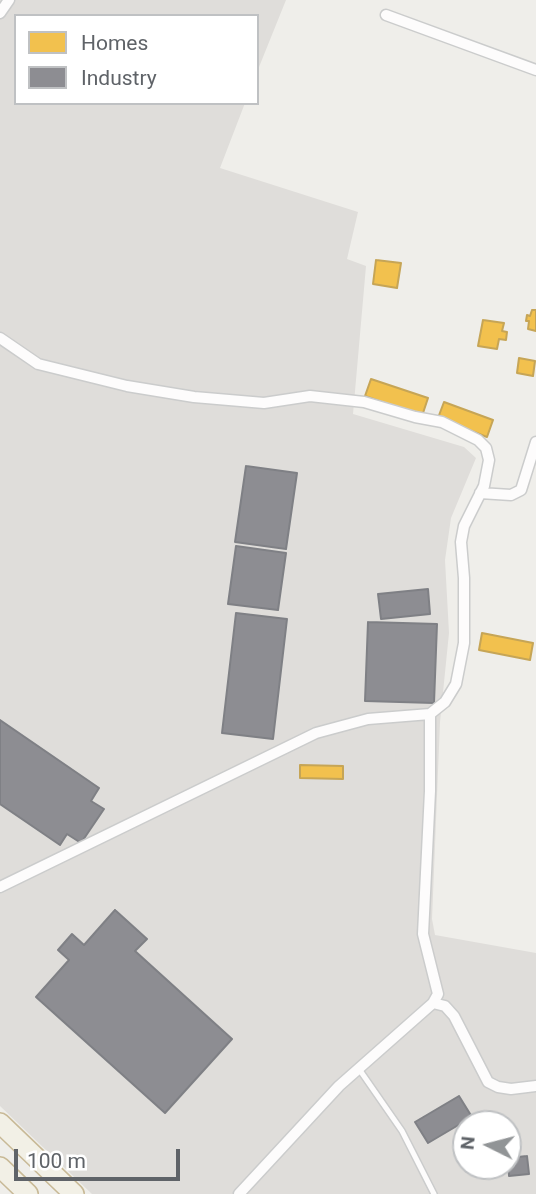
<!DOCTYPE html>
<style>
body{margin:0}
#map{position:relative;width:536px;height:1194px;overflow:hidden;background:#efeeea;font-family:Roboto,sans-serif}
canvas{display:block}
.legend{position:absolute;left:14px;top:14px;width:245px;height:91px;box-sizing:border-box;background:#fff;border:2px solid #bfc1c3;margin:0;padding:9px 12px;list-style:none;font-size:21px;color:#5f6368}
.legend li{display:flex;align-items:center;gap:14px;height:35px}
.legend b{width:35px;border:2px solid #bfc1c3}
.north{position:absolute;left:452px;top:1110px;width:70px;height:70px;box-sizing:border-box;background:#fff;border:2px solid #bfc1c3;border-radius:50%;rotate:276deg;font-size:19px;font-weight:700;line-height:28px;text-align:center;color:#5f6368}
.north::after{content:'';display:block;margin:auto;width:24px;height:32px;background:#919496;clip-path:polygon(50% 0,100% 100%,50% 72%,0 100%)}
.scale{position:absolute;left:14px;top:1149px;width:166px;height:32px;box-sizing:border-box;border:4px solid #5f6368;border-top:0;padding-left:9px;font-size:21px;line-height:24px;white-space:nowrap;color:#5f6368;-webkit-text-stroke:5px #fff;paint-order:stroke}
</style>
<div id="map">
<canvas width="536" height="1194"></canvas>
<ul class="legend">
<li><b style="height:19px;background:#f2c14e"></b>Homes</li>
<li><b style="height:19px;background:#8d8d92"></b>Industry</li>
</ul>
<div class="north">N</div>
<div class="scale">100 m</div>
</div>
<script>
const ctx = document.querySelector('canvas').getContext('2d');
ctx.lineJoin = 'round';
function fillPath(path, color) {
  ctx.fillStyle = color;
  ctx.fill(path, 'evenodd');
}
function poly(rows) {
  const path = new Path2D();
  for (const r of rows) {
    path.moveTo(r[0], r[1]);
    for (let i = 2; i < r.length; i += 2) path.lineTo(r[i], r[i + 1]);
  }
  return path;
}
function stroke(path, color, width, dash) {
  ctx.strokeStyle = color;
  ctx.lineWidth = width;
  ctx.lineCap = dash ? 'butt' : 'round';
  ctx.setLineDash(dash || []);
  ctx.stroke(path);
}
fillPath(poly([
 [0,0,286,0,257,72,257,16,16,16,16,103,245,103,220,168,358,212,347,259,366,266,353,414,464,447,476,458,451,518,445,560,449,633,440,722,432,919,435,935,536,953,536,1194,92,1194,0,1106],
 [466,1124,508,1124,508,1166,466,1166]
]), '#dfddda');
const homes = poly([
 [376,260,401,263,397,288,373,284,376,260],
 [532,310,536,310,536,331,528,329,529,321,526,321,527,315,530,316,532,310],
 [483,320,504,323,502,331,507,332,506,340,499,339,497,349,478,346,483,320],
 [519,358,535,361,533,376,517,373,519,358],
 [371,379,428,398,422,416,365,396,371,379],
 [444,402,493,420,487,437,438,418,444,402],
 [482,633,533,643,530,660,479,650,482,633],
 [300,765,343,766,343,779,300,778,300,765]
]);
fillPath(homes, '#f2c14e');
stroke(homes, '#c6a556', 2);
const industry = poly([
 [246,466,297,473,286,549,235,542,246,466],
 [236,546,286,553,278,610,228,604,236,546],
 [428,589,430,614,381,619,378,594,428,589],
 [236,613,287,619,273,739,222,733,236,613],
 [368,622,437,624,434,703,365,701,368,622],
 [0,720,99,788,91,801,104,809,81,843,67,834,60,845,0,804,0,720],
 [115,910,147,939,135,951,232,1039,165,1113,36,997,69,960,58,950,72,934,84,945,115,910],
 [459,1096,472,1117,428,1143,415,1122,459,1096],
 [527,1156,529,1174,509,1176,508,1158,527,1156]
]);
fillPath(industry, '#8d8d92');
stroke(industry, '#7f8085', 2);
const service = poly([
 [359,1069,402,1131,434,1194]
]);
const minor = poly([
 [0,13,9,0],
 [386,15,536,70],
 [0,338,38,364,127,386,194,397,264,403,310,396,364,402,415,417,442,422,478,440,486,448,489,460,484,486,464,526,461,542,464,578,464,643,456,684,445,702,430,714,368,719,316,733,0,887],
 [480,493,511,495,521,490,536,442],
 [433,1003,445,1006,454,1016,488,1082,498,1087,511,1089,536,1086],
 [239,1194,339,1086,433,1003,438,994,423,934,430,791,430,714]
]);
const trunk = poly([
 [0,1123,74,1194],
 [0,1167,28,1194]
]);
stroke(service, '#cbcccc', 8);
stroke(minor, '#cbcccc', 13);
stroke(trunk, '#c8b996', 22);
stroke(service, '#fdfcfc', 5);
stroke(minor, '#fdfcfc', 10);
stroke(trunk, '#f2f0e6', 19);
</script>
